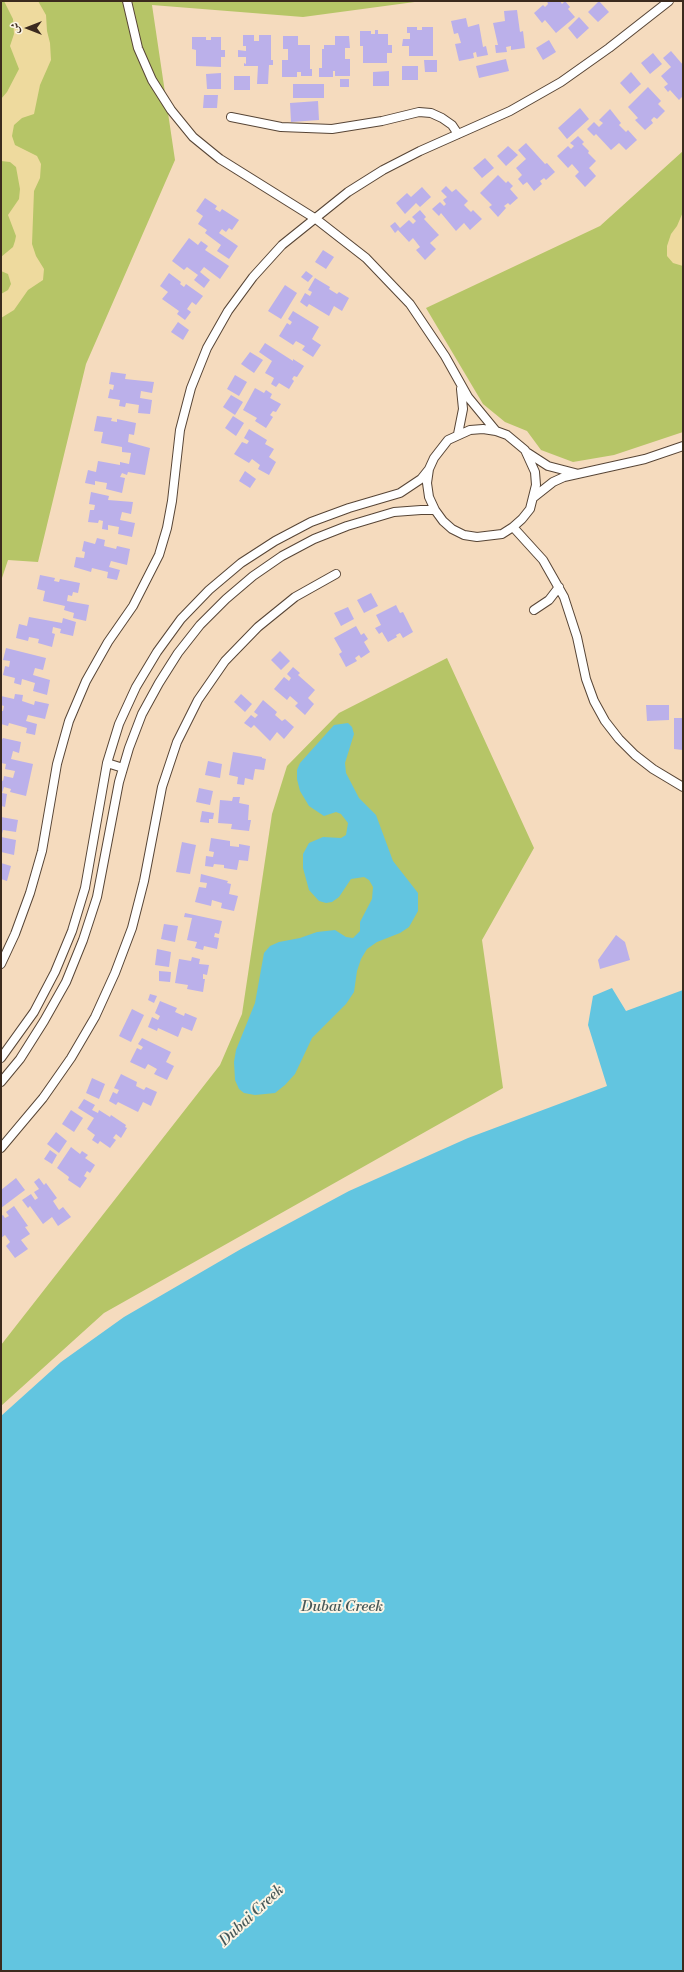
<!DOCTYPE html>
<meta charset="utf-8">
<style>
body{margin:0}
#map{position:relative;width:684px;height:1972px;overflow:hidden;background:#f5dbbe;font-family:"Libre Bodoni",Amiri,serif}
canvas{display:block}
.frame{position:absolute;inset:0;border:2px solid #3b2a1e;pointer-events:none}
.north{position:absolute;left:8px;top:8px;width:40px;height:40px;-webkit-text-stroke:3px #fcf5e5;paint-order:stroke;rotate:270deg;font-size:11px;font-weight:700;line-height:16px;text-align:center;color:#3b2a1e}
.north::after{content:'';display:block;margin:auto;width:14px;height:18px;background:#3b2a1e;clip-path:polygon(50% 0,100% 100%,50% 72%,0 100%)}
</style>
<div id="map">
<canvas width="684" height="1972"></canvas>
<div class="frame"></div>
<div class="north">ش</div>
</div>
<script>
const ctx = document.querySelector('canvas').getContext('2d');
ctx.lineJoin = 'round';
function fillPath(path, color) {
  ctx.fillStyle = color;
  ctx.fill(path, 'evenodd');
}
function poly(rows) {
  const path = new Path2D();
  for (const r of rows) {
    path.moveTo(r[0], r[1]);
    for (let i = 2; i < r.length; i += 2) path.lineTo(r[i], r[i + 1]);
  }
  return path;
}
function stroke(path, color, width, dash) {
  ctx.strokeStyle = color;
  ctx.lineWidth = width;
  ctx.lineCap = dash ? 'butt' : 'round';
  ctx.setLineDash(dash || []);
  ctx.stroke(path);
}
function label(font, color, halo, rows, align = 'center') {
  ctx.font = font + ' "Libre Bodoni",serif';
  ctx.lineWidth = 4;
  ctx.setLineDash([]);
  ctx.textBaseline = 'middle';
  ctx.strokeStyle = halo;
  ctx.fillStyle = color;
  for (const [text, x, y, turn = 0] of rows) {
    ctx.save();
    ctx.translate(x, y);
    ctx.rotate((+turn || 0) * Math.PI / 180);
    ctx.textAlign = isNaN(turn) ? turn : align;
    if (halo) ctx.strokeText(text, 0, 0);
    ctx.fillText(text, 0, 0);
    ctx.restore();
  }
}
fillPath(poly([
 [1,1,422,1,303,17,152,5,175,160,86,364,38,562,8,560,1,581],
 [683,151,683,432,614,455,573,462,541,450,527,431,505,422,483,404,426,308,600,226],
 [447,658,534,848,482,940,503,1088,104,1313,1,1406,1,1345,220,1065,242,1014,272,814,287,766,339,713]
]), '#b6c567');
fillPath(poly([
 [4,1,38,1,46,15,47,31,50,43,51,60,40,85,34,114,22,118,14,125,12,136,15,145,37,156,41,164,40,178,34,191,32,244,36,256,44,269,43,280,28,290,14,310,1,318,1,294,8,290,11,284,8,274,1,271,1,257,13,247,15,241,16,236,8,215,19,199,20,189,16,167,10,162,1,161,1,99,7,92,19,69,10,46,14,34,13,19],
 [683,212,683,266,673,263,667,256,667,246,671,234,677,226]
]), '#eeda9e');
fillPath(poly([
 [348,723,352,727,354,734,345,763,346,773,359,798,376,815,393,861,418,893,418,911,409,927,400,933,377,942,367,949,361,959,357,971,354,992,346,1004,312,1038,295,1074,285,1085,275,1093,255,1095,244,1093,239,1089,235,1080,234,1062,236,1050,255,1003,264,953,270,946,279,942,300,938,317,932,335,930,346,937,353,938,360,931,360,922,372,899,373,887,369,880,364,877,351,879,339,897,332,902,326,903,319,901,309,890,303,868,303,854,309,843,323,837,341,838,346,835,348,823,341,814,336,812,324,816,309,806,300,791,297,779,297,770,300,763,334,725],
 [612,988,626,1011,683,990,683,1971,1,1971,1,1416,61,1362,124,1317,241,1249,349,1191,468,1138,607,1086,588,1025,593,996]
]), '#62c5e0');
fillPath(poly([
 [560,1,562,4,565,1,570,7,568,9,575,17,556,33,545,20,542,23,534,13,543,5,545,7,548,4,547,1],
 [599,1,609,12,598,22,588,12],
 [517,10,520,32,523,31,525,48,511,50,511,46,506,47,507,52,496,53,495,45,498,45,493,23,505,21,504,11],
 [579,17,589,28,577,39,568,28],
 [466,18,468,27,479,24,483,47,486,46,488,55,477,57,476,52,473,53,474,58,459,61,455,44,461,43,458,33,454,34,451,21],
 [407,27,417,27,417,30,422,30,422,27,433,27,433,56,409,56,409,46,402,46,403,39,410,39,410,33,407,33],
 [375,30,378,30,378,34,388,34,388,45,392,45,392,53,387,53,387,63,363,63,363,46,360,46,360,31,371,31,371,34,375,34],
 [243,35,254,35,254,41,259,41,259,35,271,35,271,60,273,60,273,65,269,65,268,84,257,84,258,66,244,66,244,63,246,64,246,57,238,57,238,50,246,51,246,46,243,46],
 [283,36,298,36,298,45,310,45,310,69,312,69,312,76,301,76,301,72,297,72,297,77,282,77,282,60,288,60,288,49,283,49],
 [335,36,349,36,350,48,345,48,345,59,350,59,350,76,335,76,335,71,333,71,333,77,319,77,319,68,322,68,322,49,324,49,324,45,335,45],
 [192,37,206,37,206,40,211,40,211,37,221,37,221,50,225,50,225,57,221,57,221,67,196,66,196,50,192,49],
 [549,40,556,52,543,60,536,48],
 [671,51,683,65,683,96,679,100,670,90,668,92,664,87,668,84,661,76,671,67,663,58],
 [653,53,662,64,650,74,641,63],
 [506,59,509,71,479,78,476,66],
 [424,60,437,60,437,72,425,72],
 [402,66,418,66,418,80,402,80],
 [389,71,389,86,373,86,373,72],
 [631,72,641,84,630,94,620,83],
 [221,73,221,89,207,89,206,74],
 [234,76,250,76,250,90,234,90],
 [340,79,349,79,349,87,340,87],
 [293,84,324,84,324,98,293,98],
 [648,87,661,101,658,104,665,111,657,119,654,117,651,120,653,123,645,130,635,120,638,118,628,107],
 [204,95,218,95,217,108,203,108],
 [318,101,319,120,291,122,290,103],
 [580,108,589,119,567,139,558,128],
 [610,109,621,123,619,125,626,132,628,130,637,140,626,150,619,143,611,150,596,134,594,136,587,129,594,122,599,127,603,123,599,120],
 [578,136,584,142,582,144,589,151,588,153,596,161,589,168,596,176,585,187,575,176,579,172,572,164,568,168,557,156,568,146,571,149,574,146,570,143],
 [526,143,545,164,547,163,555,172,546,180,544,178,540,181,542,184,534,191,527,182,523,185,518,179,522,175,516,168,526,159,518,150],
 [508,146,518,155,506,166,497,156],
 [485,158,494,168,482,178,473,168],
 [498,175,506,183,508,181,513,186,510,189,518,198,510,205,508,203,504,206,506,208,498,217,489,207,492,205,480,193],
 [446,186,452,192,456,189,468,201,464,205,471,212,473,210,482,219,470,230,464,223,456,231,441,213,439,216,432,209,440,202,444,206,446,204,443,200,447,197,441,191],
 [422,187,431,197,420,207,416,203,405,214,396,203,407,193,411,197],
 [205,198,217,206,215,209,220,212,222,209,239,220,232,230,229,228,226,232,222,229,219,233,238,246,229,259,217,251,221,245,205,233,207,230,198,224,203,216,196,211],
 [420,210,426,217,424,219,439,235,430,243,436,249,425,260,416,250,420,247,413,238,409,242,398,230,395,233,390,226,395,222,400,228,409,220,413,224,416,221,412,217],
 [189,238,198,245,201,241,208,246,205,250,229,266,220,279,204,267,200,272,210,280,204,288,194,280,198,275,187,267,184,270,172,261],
 [323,250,334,257,326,269,315,262],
 [306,271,313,276,308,282,301,277],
 [169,273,181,282,180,284,184,287,186,284,203,296,196,305,192,302,187,309,191,312,185,320,177,314,179,311,162,299,168,292,160,286],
 [315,278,330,287,329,289,337,294,339,292,349,298,342,311,334,306,329,316,309,304,307,307,300,302,305,293,310,296,312,292,308,290],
 [285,285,297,293,281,319,268,311],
 [293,311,319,327,312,339,321,345,313,357,302,350,305,346,296,341,293,345,279,336,287,323,290,325,292,322,288,319],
 [178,322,189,330,183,340,171,332],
 [265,343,293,361,293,359,304,366,297,377,294,376,292,379,294,381,289,389,279,383,276,387,271,384,274,378,265,373,272,361,259,352],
 [250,352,263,360,254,373,241,364],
 [111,372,126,374,125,379,154,382,152,393,141,391,140,398,152,400,150,414,138,413,139,405,126,403,125,407,119,406,120,400,108,398,110,389,113,390,114,385,109,384],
 [235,375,247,382,239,396,227,389],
 [255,388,264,393,266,390,272,394,270,398,281,404,276,412,273,411,270,415,273,417,266,428,255,421,257,418,243,410],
 [231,395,243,402,235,415,223,407],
 [97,416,112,418,111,421,117,422,117,419,136,423,134,435,129,434,128,442,150,448,145,475,128,472,127,475,122,473,120,477,125,478,122,493,106,489,107,483,95,481,95,485,85,483,88,470,96,472,98,461,120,465,120,462,129,464,131,453,122,452,122,447,101,443,103,432,94,431],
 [233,416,244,423,236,436,225,428],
 [249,429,267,440,265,444,274,449,269,457,276,462,269,475,258,469,260,465,252,459,249,463,234,454,242,442,247,444,249,441,244,438],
 [245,471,256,479,250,488,239,481],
 [91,492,109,496,108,500,133,502,131,514,122,512,120,520,135,523,132,537,118,534,119,527,108,525,108,530,102,529,103,521,99,520,98,523,88,522,90,510,94,510,95,505,89,504],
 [97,538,105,540,104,546,116,549,117,546,130,549,127,565,111,561,109,567,120,570,117,580,107,578,108,572,92,568,91,572,74,567,76,557,84,558,85,552,82,551,84,541,95,544],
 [40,575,55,578,54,581,59,582,60,579,80,583,78,593,73,592,72,596,68,595,67,601,89,605,86,621,73,618,74,613,64,610,65,606,43,601,45,591,37,589],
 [371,593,378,606,364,613,357,600],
 [396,605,400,613,403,612,413,632,403,638,400,633,396,635,397,637,388,642,382,632,379,634,375,628,381,625,376,615],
 [348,607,354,619,341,626,334,613],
 [29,617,62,623,63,618,76,622,73,636,60,633,61,629,53,627,52,633,55,634,52,647,38,643,39,639,29,637,28,641,16,638,19,624,27,626],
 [356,626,361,635,364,633,368,639,364,642,370,652,361,658,359,655,355,658,357,661,346,667,339,654,342,652,334,638],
 [6,648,46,658,43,670,35,668,33,675,50,680,47,695,33,691,35,683,22,679,21,685,14,683,15,678,3,675,5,666,9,667,10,661,3,660],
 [280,651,290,661,281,670,271,660],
 [293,667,300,673,298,675,315,690,308,698,314,704,305,715,295,706,298,703,290,696,287,700,274,689,284,677,289,681,291,678,287,674],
 [15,694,23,695,22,701,34,705,35,701,49,704,45,719,28,715,26,721,37,724,35,735,26,733,27,728,9,723,8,726,1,724,1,711,3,711,4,706,1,705,1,696,14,699],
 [241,694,252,704,245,712,234,702],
 [263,700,277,712,275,715,282,721,285,719,294,727,284,739,277,732,270,741,254,725,251,728,244,723,251,715,255,718,258,715,254,712],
 [646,705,669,705,669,720,647,721],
 [674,718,683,718,683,750,674,749],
 [3,738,21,742,19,753,13,751,11,759,33,764,26,796,10,792,11,789,4,787,2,793,7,794,5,807,1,806,1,780,3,781,4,776,13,778,15,771,5,769,6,764,1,763,1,741],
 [233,752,262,757,262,758,266,759,264,770,255,769,253,780,245,778,244,785,237,784,238,777,229,775],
 [208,761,222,764,220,778,205,775],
 [199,788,213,791,210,805,196,802],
 [233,797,240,797,239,803,249,805,248,820,251,820,249,831,231,829,232,824,218,823,220,800,232,801],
 [202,811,214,813,213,819,209,819,209,823,200,822],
 [1,817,18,820,16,832,3,830,1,837],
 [1,837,16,840,14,855,1,852],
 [211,838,230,841,230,846,239,847,239,844,250,846,248,861,239,860,237,870,224,868,224,865,214,864,213,867,205,866,206,856,213,857,214,852,209,851],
 [182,842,196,845,190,874,176,872],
 [1,863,11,866,7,881,1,879],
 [201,874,228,881,227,883,231,884,229,894,238,896,234,911,221,908,222,903,212,900,211,906,195,902,199,887,206,888,207,883,200,882],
 [185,913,222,921,219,934,215,933,214,937,219,938,217,949,204,946,203,950,195,948,197,942,187,940,192,918,184,917],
 [164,924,178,926,175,942,161,939],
 [616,935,625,942,630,960,600,969,598,960],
 [157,949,171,952,169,967,155,965],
 [192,957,200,959,199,964,209,965,207,975,203,974,203,979,205,979,203,992,187,989,188,985,175,983,179,959,191,961],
 [159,971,171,972,170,982,159,981],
 [150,994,157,996,154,1003,148,1000],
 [160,1001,177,1008,175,1012,184,1016,185,1013,197,1018,192,1031,182,1027,178,1037,158,1028,157,1031,148,1027,152,1017,158,1020,160,1016,155,1013],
 [132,1009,144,1015,131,1042,119,1036],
 [142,1038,171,1052,166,1062,174,1066,167,1080,154,1074,157,1069,148,1064,145,1069,130,1062,137,1048,141,1050,143,1047,138,1044],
 [121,1074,137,1082,136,1086,144,1090,146,1087,157,1092,151,1106,143,1102,138,1112,118,1102,116,1105,109,1101,113,1092,117,1094,119,1090,114,1088],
 [92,1078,105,1084,99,1099,86,1093],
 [84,1099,95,1105,92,1110,98,1113,99,1110,110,1117,111,1115,126,1125,125,1127,127,1128,121,1138,116,1134,113,1138,116,1140,110,1148,100,1141,98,1144,92,1140,95,1135,87,1129,94,1118,78,1108],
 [71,1110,83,1118,74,1132,62,1124],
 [56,1132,67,1141,59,1153,47,1144],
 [71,1147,80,1154,82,1151,88,1155,85,1158,95,1165,90,1173,87,1171,84,1176,87,1178,80,1188,68,1180,69,1177,57,1168],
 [50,1150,57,1155,52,1164,44,1159],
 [16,1178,25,1190,1,1208,1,1190],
 [39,1178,44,1185,46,1183,57,1198,53,1201,59,1210,63,1207,71,1217,58,1226,52,1217,43,1224,30,1206,28,1208,22,1200,31,1194,35,1200,38,1198,34,1192,39,1189,34,1182],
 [14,1206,28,1226,25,1227,30,1234,21,1240,28,1249,15,1258,6,1246,10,1242,5,1235,1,1238,1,1216,3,1215,5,1218,9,1216,6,1212]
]), '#bbb0ea');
const service = poly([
 [127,1,138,48,152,80,171,110,193,137,220,159,316,219,366,258,410,304,445,356,468,397,496,431],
 [231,117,281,127,332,129,382,121,419,112,431,113,442,118,452,125,458,134],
 [458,434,463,409,461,389],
 [528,453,548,466,575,473],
 [534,497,553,482,564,477,645,459,683,446],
 [513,527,543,560,564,597,577,637,586,679,594,701,605,721,619,739,635,755,653,769,683,787],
 [534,610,549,600,559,587],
 [107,763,123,768],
 [1,964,15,934,30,893,42,851,57,764,69,721,86,681,108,642,133,606,159,555,167,528,172,501,180,430,191,388,207,348,228,311,253,277,282,245,348,192,383,170,420,151,510,111,561,82,609,48,669,1],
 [1,1058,34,1012,55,972,72,931,85,888,107,763,119,724,136,687,157,652,181,619,209,590,241,563,275,541,311,522,349,508,400,493,421,479,429,469],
 [1,1082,20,1059,44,1021,66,982,83,940,97,897,119,782,129,748,142,714,159,683,178,653,200,625,226,599,253,576,282,556,314,539,347,526,394,512,421,510,435,510,443,521,452,529,464,535,477,537,502,534,513,527,522,519,530,509,536,485,535,472,525,450,507,435,496,431,483,429,470,430,448,440,434,458,429,469,427,483,429,497,435,510],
 [1,1148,43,1098,71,1058,95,1017,115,973,132,928,144,881,162,787,177,742,198,700,225,661,258,627,295,597,336,574]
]);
stroke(service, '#574536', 10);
stroke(service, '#fff', 8);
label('italic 15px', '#475858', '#fcf5e5', [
 ["Dubai Creek",342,1607],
 ["Dubai Creek",252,1916,-43]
]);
</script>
